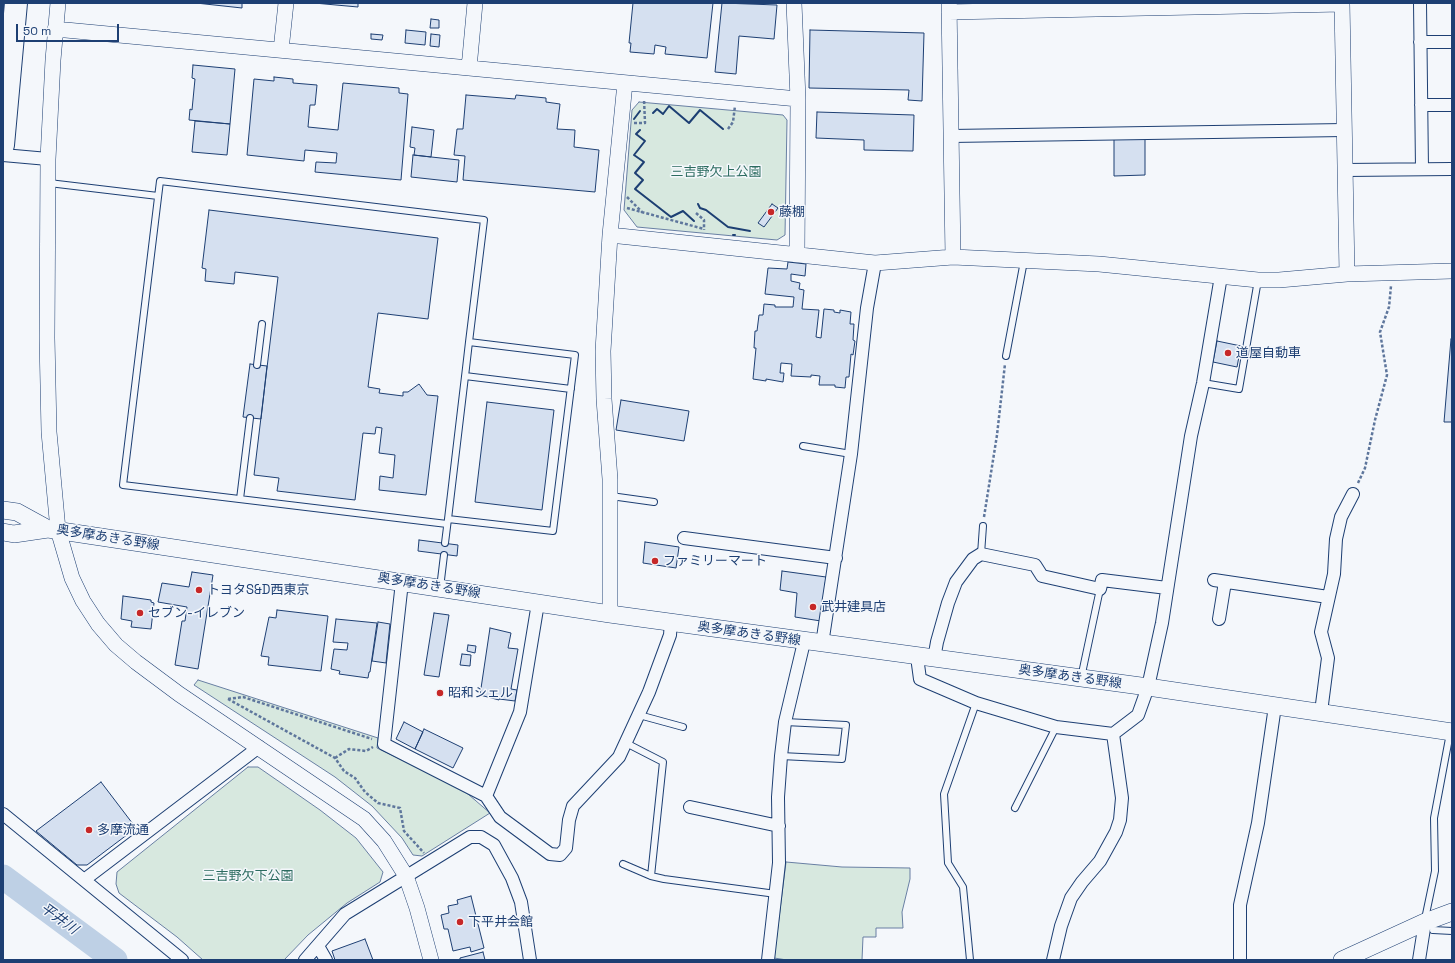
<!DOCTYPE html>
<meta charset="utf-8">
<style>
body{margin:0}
#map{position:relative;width:1455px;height:963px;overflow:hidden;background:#f4f7fb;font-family:"Space Grotesk",sans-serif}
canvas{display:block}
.frame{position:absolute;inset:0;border:4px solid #1d3f73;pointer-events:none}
.scale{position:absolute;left:16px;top:24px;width:103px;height:18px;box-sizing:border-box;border:2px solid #1d3f73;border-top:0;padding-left:5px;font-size:12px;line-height:14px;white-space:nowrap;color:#1d3f73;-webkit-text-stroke:3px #f4f7fb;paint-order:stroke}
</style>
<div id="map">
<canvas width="1455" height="963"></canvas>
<div class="frame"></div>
<div class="scale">50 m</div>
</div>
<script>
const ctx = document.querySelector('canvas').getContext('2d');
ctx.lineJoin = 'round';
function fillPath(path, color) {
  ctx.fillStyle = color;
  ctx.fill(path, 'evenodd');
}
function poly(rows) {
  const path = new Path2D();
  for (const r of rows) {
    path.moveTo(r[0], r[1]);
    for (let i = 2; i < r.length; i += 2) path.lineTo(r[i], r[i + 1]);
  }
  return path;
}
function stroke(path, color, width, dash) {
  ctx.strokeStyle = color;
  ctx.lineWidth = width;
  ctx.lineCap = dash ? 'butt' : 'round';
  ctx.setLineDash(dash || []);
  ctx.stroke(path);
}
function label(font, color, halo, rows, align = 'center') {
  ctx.font = font + ' "Space Grotesk","Noto Sans JP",sans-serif';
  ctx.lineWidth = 3;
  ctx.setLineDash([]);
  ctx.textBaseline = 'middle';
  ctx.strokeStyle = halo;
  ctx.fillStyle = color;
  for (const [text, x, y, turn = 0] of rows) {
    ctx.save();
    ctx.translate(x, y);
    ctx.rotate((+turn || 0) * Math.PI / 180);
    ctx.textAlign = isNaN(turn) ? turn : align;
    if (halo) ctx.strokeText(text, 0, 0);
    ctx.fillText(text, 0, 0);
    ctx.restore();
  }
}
const green = poly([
 [639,102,783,115,787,120,785,235,777,240,637,227,624,210,632,110,639,102],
 [198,680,378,738,377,748,461,788,490,813,422,856,413,855,402,838,372,806,335,777,194,685,198,680],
 [248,767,258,767,320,810,356,838,383,872,380,882,347,903,308,935,284,960,203,960,177,937,119,893,116,884,117,872,248,767],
 [786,862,842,867,910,868,910,879,902,912,903,928,876,928,876,937,863,937,862,960,787,960,774,958,786,862]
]);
fillPath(green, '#d7e8df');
stroke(green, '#687fa3', 1);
stroke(poly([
 [3,877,115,960]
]), '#bed0e5', 25);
const building = poly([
 [196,3,242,3,242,8,196,3],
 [314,3,358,3,358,7,314,3],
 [633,3,713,3,707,58,665,54,666,47,655,45,654,54,630,52,631,43,629,43,633,3],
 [722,3,777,5,774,39,739,36,736,74,715,72,722,3],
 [431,19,439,20,439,28,430,28,431,19],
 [406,30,426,32,425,45,405,43,406,30],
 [810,30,924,33,922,101,908,100,909,90,809,88,810,30],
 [371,34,383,35,382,40,371,39,371,34],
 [431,34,440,35,439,47,430,46,431,34],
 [193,65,235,69,230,124,189,120,190,109,192,110,195,79,192,78,193,65],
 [274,77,293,79,293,83,317,85,315,105,310,105,308,127,338,130,343,83,399,88,399,93,408,94,401,180,315,172,316,162,336,163,337,153,305,150,304,161,247,155,254,79,274,81,274,77],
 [466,95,515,99,516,95,546,98,546,102,560,104,557,129,575,130,574,147,599,150,595,192,463,180,465,156,454,155,457,129,463,129,466,95],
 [817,112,914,115,913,151,864,150,864,140,816,138,817,112],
 [195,121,230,124,227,155,192,152,195,121],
 [412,127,434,130,431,157,414,155,415,148,410,147,412,127],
 [1114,139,1145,139,1145,175,1114,176,1114,139],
 [413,155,459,160,457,182,411,177,413,155],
 [772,204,778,208,764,227,758,223,772,204],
 [209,210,438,238,428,319,378,313,368,387,380,389,379,393,403,396,403,392,408,392,419,384,427,395,438,396,426,495,379,490,380,476,393,478,395,455,379,453,382,428,376,427,375,434,363,433,355,500,277,491,279,478,254,475,278,277,235,272,234,284,205,281,206,269,202,268,209,210],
 [788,262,806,264,805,276,791,274,791,281,800,283,799,289,804,290,802,309,819,310,816,337,821,338,824,309,834,310,834,312,840,313,840,310,851,312,850,324,854,324,853,340,855,341,853,355,851,354,849,377,846,377,845,388,835,387,835,385,819,385,820,376,811,375,811,377,791,376,792,364,781,363,780,373,784,373,783,382,766,379,766,381,753,379,756,348,754,348,755,331,757,331,759,315,763,315,764,304,775,305,775,307,793,307,794,297,765,294,768,268,787,269,788,262],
 [1451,339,1452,339,1452,422,1444,422,1451,339],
 [1217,341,1241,346,1237,367,1213,362,1217,341],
 [250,364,267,366,261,419,243,417,250,364],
 [621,400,689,411,684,441,616,430,621,400],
 [487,402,554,410,542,510,475,502,487,402],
 [419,540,458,545,457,556,418,551,419,540],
 [645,542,679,547,676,568,643,563,645,542],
 [782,571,826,577,821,621,795,617,797,593,780,590,782,571],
 [192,572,213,575,198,669,175,665,182,621,185,621,187,607,158,602,162,583,189,587,192,572],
 [123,596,151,600,151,602,154,603,151,629,131,627,132,621,121,619,123,596],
 [277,610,328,616,321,671,268,665,269,657,261,656,269,617,276,618,277,610],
 [434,613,449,615,439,677,424,675,434,613],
 [336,619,377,623,370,672,369,672,368,678,339,674,340,671,331,669,334,649,347,650,348,643,333,642,336,619],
 [378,622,390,624,386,663,372,661,378,622],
 [490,628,511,633,508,648,518,649,511,689,517,690,515,701,499,699,499,700,480,695,490,628],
 [468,645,476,646,475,653,467,651,468,645],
 [462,654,471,655,470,666,460,665,462,654],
 [404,722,423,732,415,749,396,739,404,722],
 [424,729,463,748,453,768,415,749,424,729],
 [101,782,136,828,87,865,77,865,36,831,101,782],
 [471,896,484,948,471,952,470,947,453,951,448,929,444,929,441,915,449,913,448,906,458,904,457,900,471,896],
 [365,939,373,960,335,960,332,951,365,939],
 [483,952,485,960,460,960,460,958,483,952]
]);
fillPath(building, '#d5e0f0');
stroke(building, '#1d3f73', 1);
const service = poly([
 [49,183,158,196],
 [1006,356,1024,261],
 [257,365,262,324],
 [465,376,571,389],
 [1203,383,1239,389,1258,280],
 [803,446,851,454],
 [611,496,654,502],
 [240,499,250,418],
 [448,519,553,531,575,355,469,342],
 [445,543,448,519,466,368,469,342,484,220,160,181,123,485,447,524],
 [981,554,983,526],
 [440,588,444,555],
 [1081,678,1100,589],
 [639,715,683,727],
 [626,743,663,762,651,876],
 [781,756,842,759,846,725,785,722],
 [1015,808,1056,727],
 [623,864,651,876,664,879,776,894],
 [1425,919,1435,871,1434,818,1450,733],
 [1433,930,1452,931],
 [970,960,963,887,948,863,944,794,976,703]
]);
const minor = poly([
 [1420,3,1422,169],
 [1420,42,1452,42],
 [1421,105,1452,105],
 [951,136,1344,130],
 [3,155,48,159],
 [1345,170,1452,169],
 [684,538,836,558],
 [1214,580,1328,597],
 [402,582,384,744,486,796,500,817,550,854,560,855,566,848,569,820,573,806,619,757,649,692,670,635,671,622],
 [1219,619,1225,582],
 [822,644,851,454,867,308,875,263],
 [917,657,920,679,976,703,1056,727,1113,734],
 [934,659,937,642,948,603,956,582,973,559,981,554,1035,565,1042,576,1100,589,1102,580,1167,588],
 [1321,712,1328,658,1321,632,1334,574,1336,539,1341,517,1353,494],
 [486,796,520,712,538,603],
 [690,807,779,826],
 [3,814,182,960],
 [84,880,259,747],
 [318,946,326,960],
 [305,960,345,914,470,837,481,837,494,845,512,878,521,902,530,960],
 [768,960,779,863,778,797,781,756,785,722,804,642],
 [1053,960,1061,926,1071,898,1082,882,1100,861,1116,832,1120,820,1122,798,1113,734,1138,715,1148,687,1162,623,1191,436,1203,383,1221,276],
 [1240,960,1240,905,1258,823,1275,706],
 [1419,960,1425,922]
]);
const tertiary = poly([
 [58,3,53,60,48,159,47,338,49,432,58,530,72,578,83,601,98,624,116,645,136,662,179,694,364,819,384,841,406,876,417,908,431,960],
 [794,3,798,99,797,254],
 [949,3,953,257],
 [1342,3,1347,274],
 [949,12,1342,4],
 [55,29,798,99],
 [281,50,286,3],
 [469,68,475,3],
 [610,235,875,263,953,257,1099,264,1258,280,1279,280,1347,274,1452,271],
 [610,614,610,479,604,399,603,351,610,235,625,83]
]);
const secondary = poly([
 [3,510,17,512,48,529],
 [3,532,14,534,48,529,610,614,1148,687,1452,732],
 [1342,960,1425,922,1452,912]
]);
const motorway = poly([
 [3,145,16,3]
]);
stroke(service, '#1d3f73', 8);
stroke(minor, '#1d3f73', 14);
stroke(tertiary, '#1d3f73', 16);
stroke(secondary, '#1d3f73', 18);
stroke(motorway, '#1d3f73', 24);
stroke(poly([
 [634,123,645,123,644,99],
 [728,129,733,122,735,106],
 [627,197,642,212],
 [627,208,704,229],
 [696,213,704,220,704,230],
 [1358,483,1365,468,1375,420,1387,375,1380,332,1389,307,1391,286],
 [984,517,997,435,1005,364],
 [228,699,335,758,344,771,355,778,365,792,378,803,400,808,404,831,424,853],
 [228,699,243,697,372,739],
 [335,758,349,749,366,751,373,747]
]), '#5e769c', 2.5, [3, 2]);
stroke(service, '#f4f7fb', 6);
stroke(minor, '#f4f7fb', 12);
stroke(tertiary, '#f4f7fb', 15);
stroke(secondary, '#f4f7fb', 17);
stroke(motorway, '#f4f7fb', 22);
stroke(poly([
 [653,113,657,109,663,114,669,106,689,123,700,110,723,129],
 [634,119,640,111],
 [640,130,636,134,645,141,634,155,644,162,635,173,643,180,635,189,671,217,683,211,694,221],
 [698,204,700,208,706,210,728,227,750,231],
 [733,235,735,235]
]), '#1d3f73', 2);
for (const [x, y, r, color] of [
 [771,212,4,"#c62828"],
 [1228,353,4,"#c62828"],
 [655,561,4,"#c62828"],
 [199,590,4,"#c62828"],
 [813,607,4,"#c62828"],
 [140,613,4,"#c62828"],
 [440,693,4,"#c62828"],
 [89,830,4,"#c62828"],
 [460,922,4,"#c62828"]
]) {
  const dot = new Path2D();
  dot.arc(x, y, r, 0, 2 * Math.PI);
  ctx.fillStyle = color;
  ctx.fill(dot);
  stroke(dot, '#f4f7fb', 1.5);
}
label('13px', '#2c6c60', '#f4f7fb', [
 ["三吉野欠上公園",716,172],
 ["三吉野欠下公園",248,876]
]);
label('13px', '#1d3f73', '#f4f7fb', [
 ["藤棚",779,212],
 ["道屋自動車",1236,353],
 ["ファミリーマート",663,561],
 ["トヨタS&D西東京",207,590],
 ["武井建具店",821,607],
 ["セブン-イレブン",148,613],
 ["昭和シェル",448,693],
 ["多摩流通",97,830],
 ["下平井会館",468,922]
], 'left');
label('13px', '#1d3f73', '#f4f7fb', [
 ["奥多摩あきる野線",108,538,9],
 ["奥多摩あきる野線",429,586,9],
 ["奥多摩あきる野線",749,634,8],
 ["奥多摩あきる野線",1070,677,8]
]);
label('italic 14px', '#1d3f73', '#f4f7fb', [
 ["平井川",59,919,36]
]);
</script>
